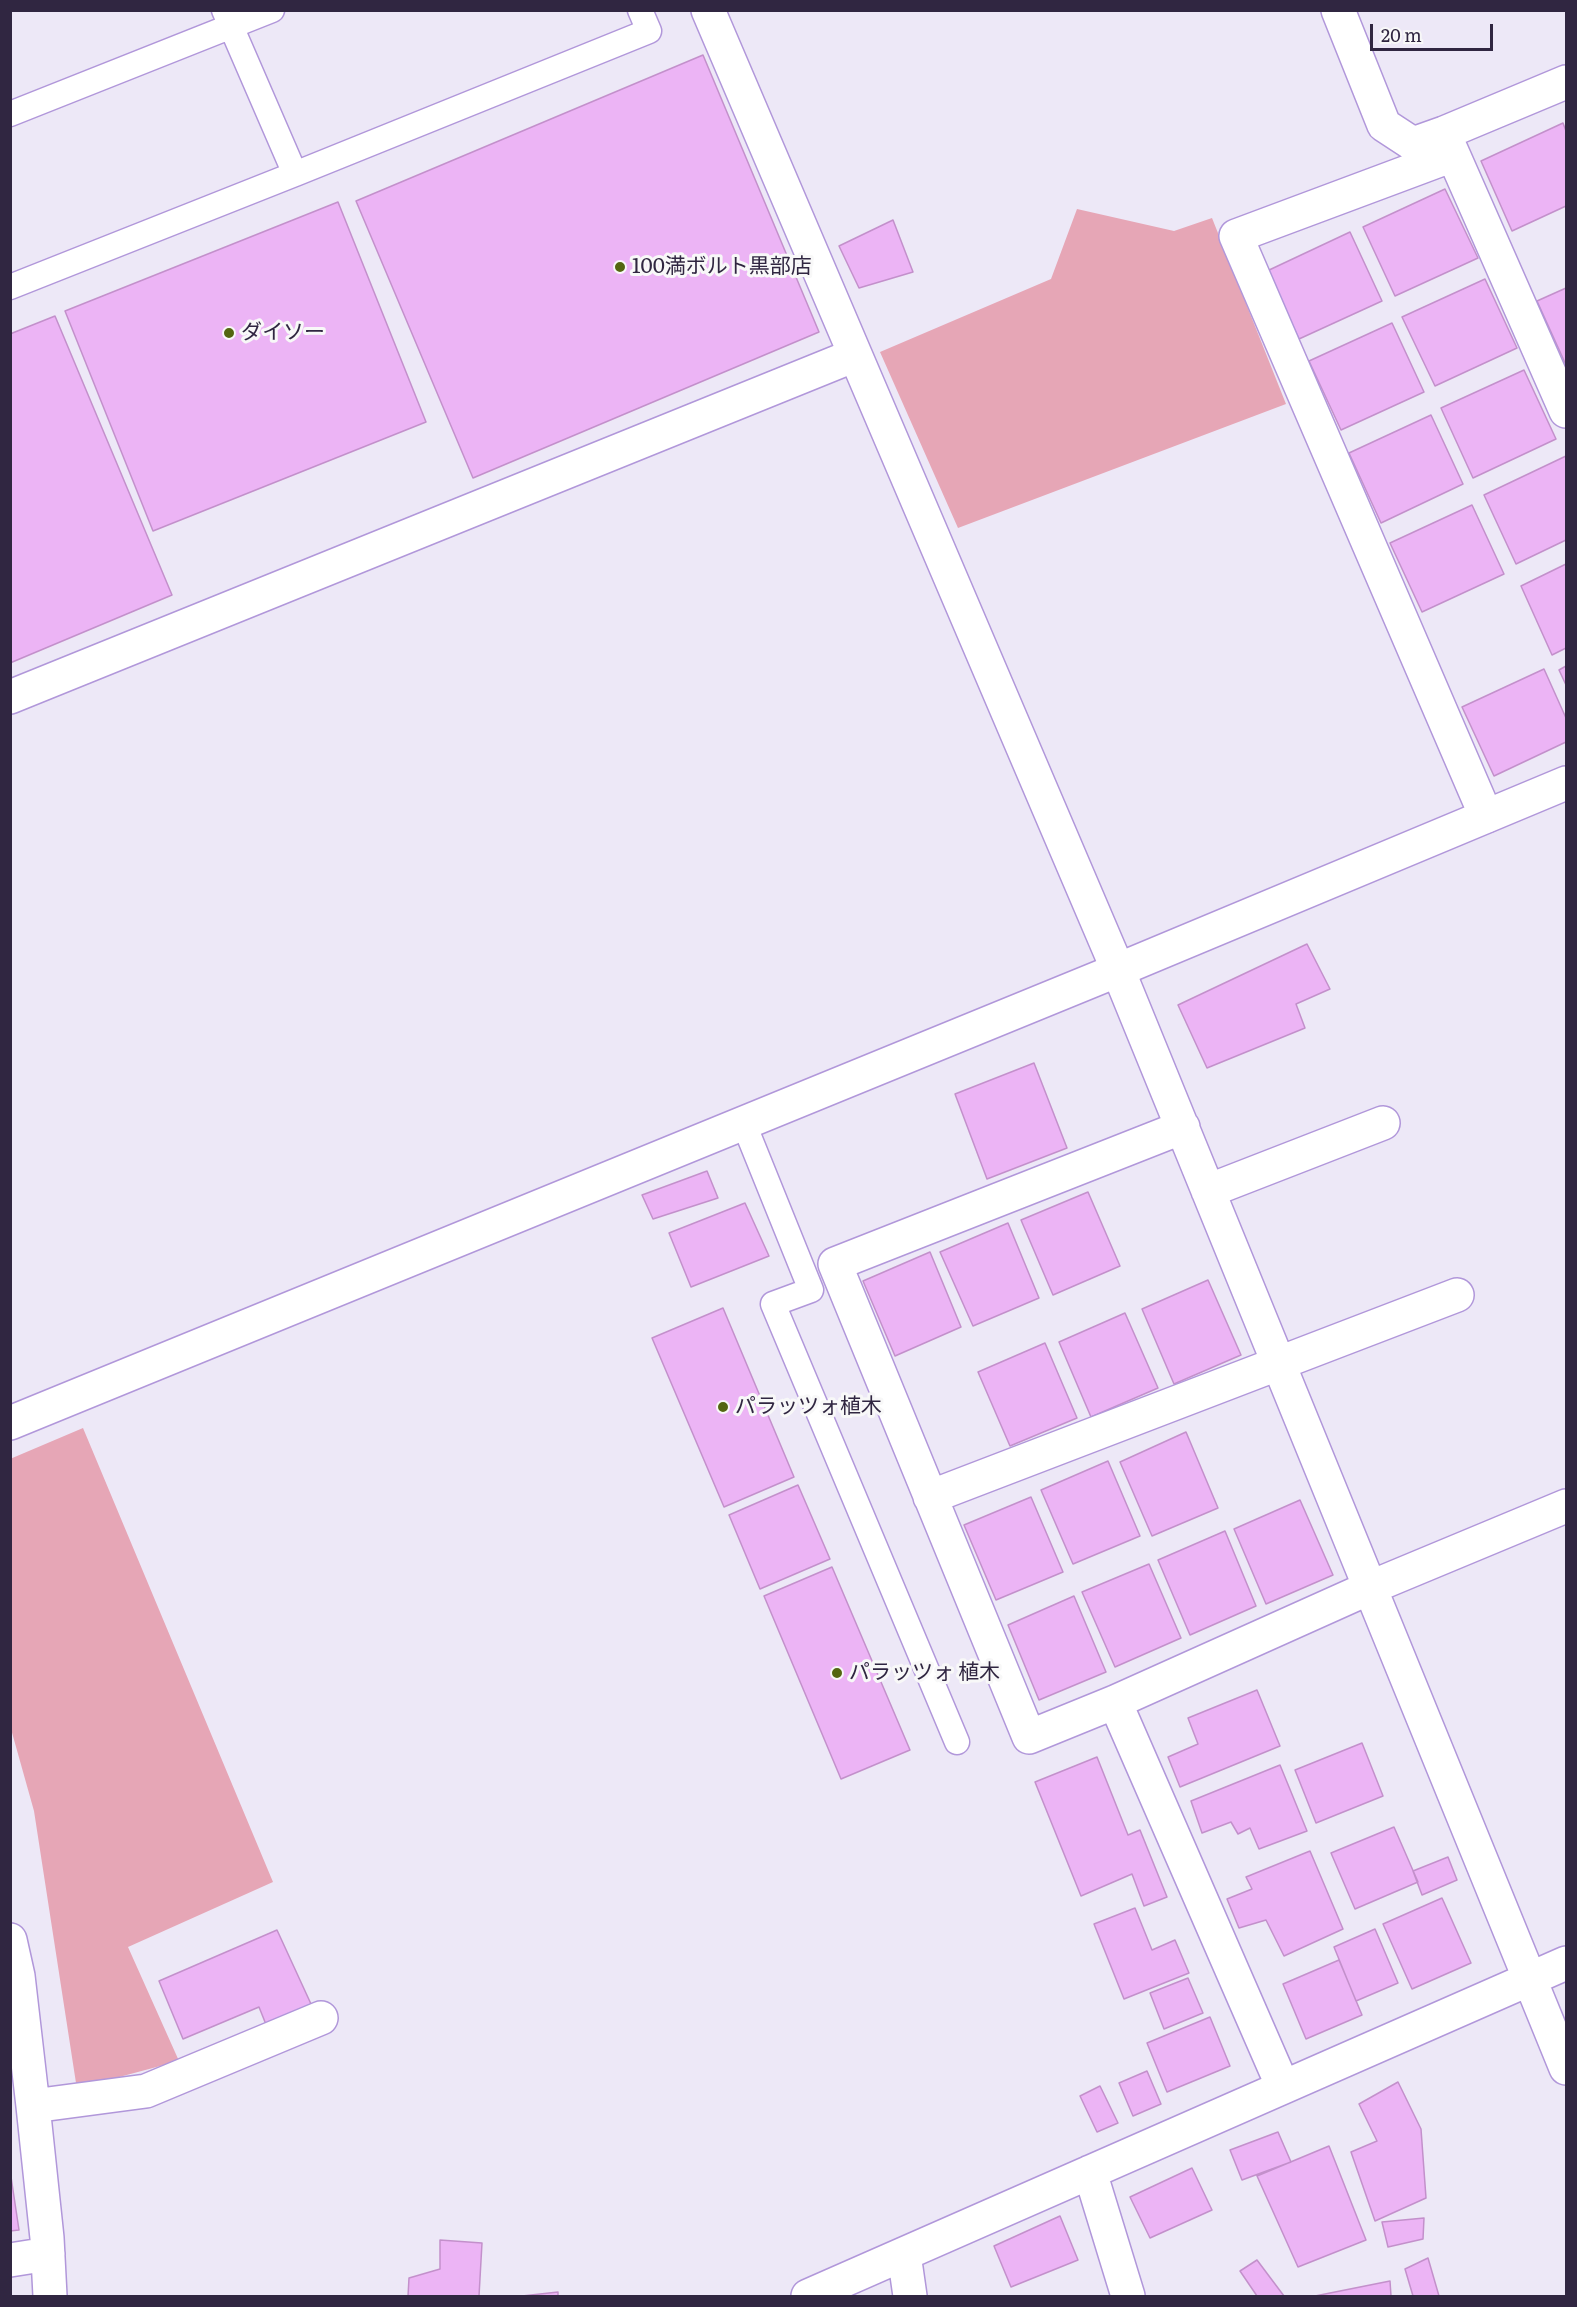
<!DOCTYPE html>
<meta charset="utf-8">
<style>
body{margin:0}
#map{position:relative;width:1577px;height:2307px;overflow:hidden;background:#ede8f7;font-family:Literata,serif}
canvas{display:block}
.frame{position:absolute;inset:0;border:12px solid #302641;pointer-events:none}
.scale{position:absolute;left:1370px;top:24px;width:123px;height:27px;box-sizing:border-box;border:3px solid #302641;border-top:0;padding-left:8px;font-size:18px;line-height:21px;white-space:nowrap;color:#302641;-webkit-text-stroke:4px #f8f8f8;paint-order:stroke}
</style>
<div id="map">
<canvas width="1577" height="2307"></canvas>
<div class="frame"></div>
<div class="scale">20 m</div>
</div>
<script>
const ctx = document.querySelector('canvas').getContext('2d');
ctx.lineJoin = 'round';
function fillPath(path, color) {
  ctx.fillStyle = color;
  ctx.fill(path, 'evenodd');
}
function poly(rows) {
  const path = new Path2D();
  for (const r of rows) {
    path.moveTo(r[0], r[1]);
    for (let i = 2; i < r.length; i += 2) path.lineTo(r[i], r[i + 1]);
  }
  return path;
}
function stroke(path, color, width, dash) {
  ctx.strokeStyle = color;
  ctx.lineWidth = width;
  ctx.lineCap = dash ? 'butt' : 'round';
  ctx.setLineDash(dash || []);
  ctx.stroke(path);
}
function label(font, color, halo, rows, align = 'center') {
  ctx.font = font + ' Literata,"Noto Sans JP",serif';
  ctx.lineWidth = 6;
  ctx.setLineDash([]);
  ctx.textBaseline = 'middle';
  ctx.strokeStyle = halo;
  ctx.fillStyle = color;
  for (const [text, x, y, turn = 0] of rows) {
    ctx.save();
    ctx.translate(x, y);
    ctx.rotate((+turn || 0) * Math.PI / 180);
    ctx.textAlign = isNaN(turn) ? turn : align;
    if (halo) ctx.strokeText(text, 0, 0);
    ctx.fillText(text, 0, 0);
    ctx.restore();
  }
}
fillPath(poly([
 [1077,209,1174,231,1212,218,1286,404,958,528,880,352,1051,279],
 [83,1428,273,1882,128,1947,179,2061,93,2084,76,2083,34,1811,11,1729,10,1459]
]), '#e6a6b6');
const building = poly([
 [703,55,819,332,473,478,356,201,703,55],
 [1563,123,1566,131,1566,206,1512,231,1481,161,1563,123],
 [1445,189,1478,258,1395,296,1363,227,1445,189],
 [338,202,426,422,153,531,65,311,338,202],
 [893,220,913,272,859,288,839,246,893,220],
 [1350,232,1382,301,1299,339,1267,271,1350,232],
 [1485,279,1517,348,1435,386,1402,317,1485,279],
 [1566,288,1566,365,1537,301,1566,288],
 [55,316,172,595,10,663,10,334,55,316],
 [1392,323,1424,392,1341,430,1309,361,1392,323],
 [1524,370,1556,439,1473,478,1441,408,1524,370],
 [1431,415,1463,484,1381,523,1349,453,1431,415],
 [1566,456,1566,540,1516,564,1484,495,1566,456],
 [1472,505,1504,574,1422,612,1390,543,1472,505],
 [1566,564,1566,648,1552,655,1521,586,1566,564],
 [1566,666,1566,685,1559,670,1566,666],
 [1544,669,1566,718,1566,742,1494,776,1462,707,1544,669],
 [1307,944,1330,989,1296,1004,1305,1028,1207,1068,1178,1005,1307,944],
 [1034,1063,1067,1148,987,1179,955,1094,1034,1063],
 [707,1171,718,1198,653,1219,642,1195,707,1171],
 [1088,1192,1120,1266,1053,1295,1021,1220,1088,1192],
 [745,1203,769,1256,691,1287,669,1233,745,1203],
 [1008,1223,1039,1298,973,1326,940,1252,1008,1223],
 [930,1252,961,1327,895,1356,863,1281,930,1252],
 [1208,1280,1241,1355,1174,1384,1142,1309,1208,1280],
 [723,1308,794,1477,724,1507,652,1338,723,1308],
 [1125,1313,1158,1388,1091,1417,1059,1342,1125,1313],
 [1045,1343,1077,1418,1010,1446,978,1372,1045,1343],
 [1186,1432,1218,1508,1152,1536,1120,1462,1186,1432],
 [1108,1461,1140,1536,1073,1564,1041,1490,1108,1461],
 [798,1485,830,1559,760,1589,729,1515,798,1485],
 [1031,1497,1063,1572,996,1600,964,1525,1031,1497],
 [1300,1500,1333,1575,1266,1604,1234,1529,1300,1500],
 [1225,1531,1256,1606,1190,1635,1158,1560,1225,1531],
 [1149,1564,1181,1638,1115,1667,1082,1592,1149,1564],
 [832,1567,910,1750,841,1779,764,1596,832,1567],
 [1074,1596,1106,1672,1039,1700,1008,1625,1074,1596],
 [1257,1690,1280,1746,1180,1787,1168,1757,1198,1744,1188,1718,1257,1690],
 [1362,1743,1383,1796,1316,1823,1295,1770,1362,1743],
 [1097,1757,1128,1835,1140,1830,1167,1897,1144,1906,1132,1874,1081,1896,1035,1782,1097,1757],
 [1280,1765,1307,1831,1259,1849,1250,1828,1238,1834,1231,1822,1202,1833,1191,1801,1280,1765],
 [1394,1827,1418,1882,1355,1909,1331,1853,1394,1827],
 [1310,1851,1343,1929,1284,1956,1266,1920,1239,1928,1227,1899,1252,1889,1246,1877,1310,1851],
 [1448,1857,1457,1880,1422,1895,1413,1871,1448,1857],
 [1442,1898,1471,1963,1412,1989,1383,1924,1442,1898],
 [1135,1908,1152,1950,1175,1940,1189,1973,1124,1999,1094,1924,1135,1908],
 [1375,1929,1398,1983,1356,2001,1334,1947,1375,1929],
 [277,1930,311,2004,267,2027,259,2007,183,2039,159,1981,277,1930],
 [1339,1960,1362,2015,1306,2039,1283,1984,1339,1960],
 [1188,1978,1203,2013,1164,2029,1150,1993,1188,1978],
 [1210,2017,1230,2066,1167,2092,1147,2043,1210,2017],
 [1147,2071,1161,2104,1133,2116,1119,2083,1147,2071],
 [1398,2082,1421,2129,1426,2198,1375,2221,1351,2152,1377,2141,1359,2104,1398,2082],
 [1100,2086,1118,2123,1097,2132,1080,2096,1100,2086],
 [1278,2132,1291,2162,1242,2180,1230,2150,1278,2132],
 [1329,2146,1366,2240,1298,2267,1257,2176,1329,2146],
 [1192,2168,1212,2210,1150,2238,1130,2197,1192,2168],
 [10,2170,19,2230,10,2231,10,2170],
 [1060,2216,1078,2260,1011,2287,994,2246,1060,2216],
 [1424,2218,1423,2239,1388,2247,1382,2222,1424,2218],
 [440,2240,482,2243,479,2296,408,2296,409,2278,440,2269,440,2240],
 [1428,2258,1439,2296,1413,2296,1405,2269,1428,2258],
 [1257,2260,1284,2296,1257,2296,1240,2271,1257,2260],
 [1390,2281,1391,2296,1315,2296,1390,2281],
 [558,2292,558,2296,522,2296,558,2292]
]);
fillPath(building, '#ecb4f5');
stroke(building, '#c390cb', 1.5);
const lane = poly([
 [224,10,295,174,649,31,640,10],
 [10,114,272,10],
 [10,287,295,174],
 [744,1124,811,1290,773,1304,957,1742]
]);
const street = poly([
 [708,10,1118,970,1566,2068],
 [1338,10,1384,125,1413,144,1444,133,1566,82],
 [1445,136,1566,411],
 [1453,155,1236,236,1486,816],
 [10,697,855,355],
 [1183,1127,835,1264,1029,1737,1115,1702,1369,1588,1566,1506],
 [1208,1191,1383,1123],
 [930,1497,1457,1295],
 [1115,1702,1283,2087],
 [10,1940,18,1976,33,2106,47,2238,50,2296],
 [33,2106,146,2091,321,2018],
 [1090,2172,1128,2296],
 [904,2254,910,2296],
 [10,2260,48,2254],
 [808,2296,1566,1963]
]);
const secondary = poly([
 [10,1423,1118,970,1566,783]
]);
stroke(lane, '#b197da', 27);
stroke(street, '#b197da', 36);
stroke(secondary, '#b197da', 36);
stroke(lane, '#fff', 24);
stroke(street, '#fff', 33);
stroke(secondary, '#fff', 33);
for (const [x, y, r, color] of [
 [620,267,6,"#536610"],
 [229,333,6,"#536610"],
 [723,1407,6,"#536610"],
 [837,1673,6,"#536610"]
]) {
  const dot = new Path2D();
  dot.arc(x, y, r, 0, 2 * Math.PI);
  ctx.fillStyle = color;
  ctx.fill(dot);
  stroke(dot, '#f8f8f8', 2);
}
label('21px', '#302641', '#f8f8f8', [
 ["100満ボルト黒部店",632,267],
 ["ダイソー",241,333],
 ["パラッツォ植木",735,1407],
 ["パラッツォ 植木",849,1673]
], 'left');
</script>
